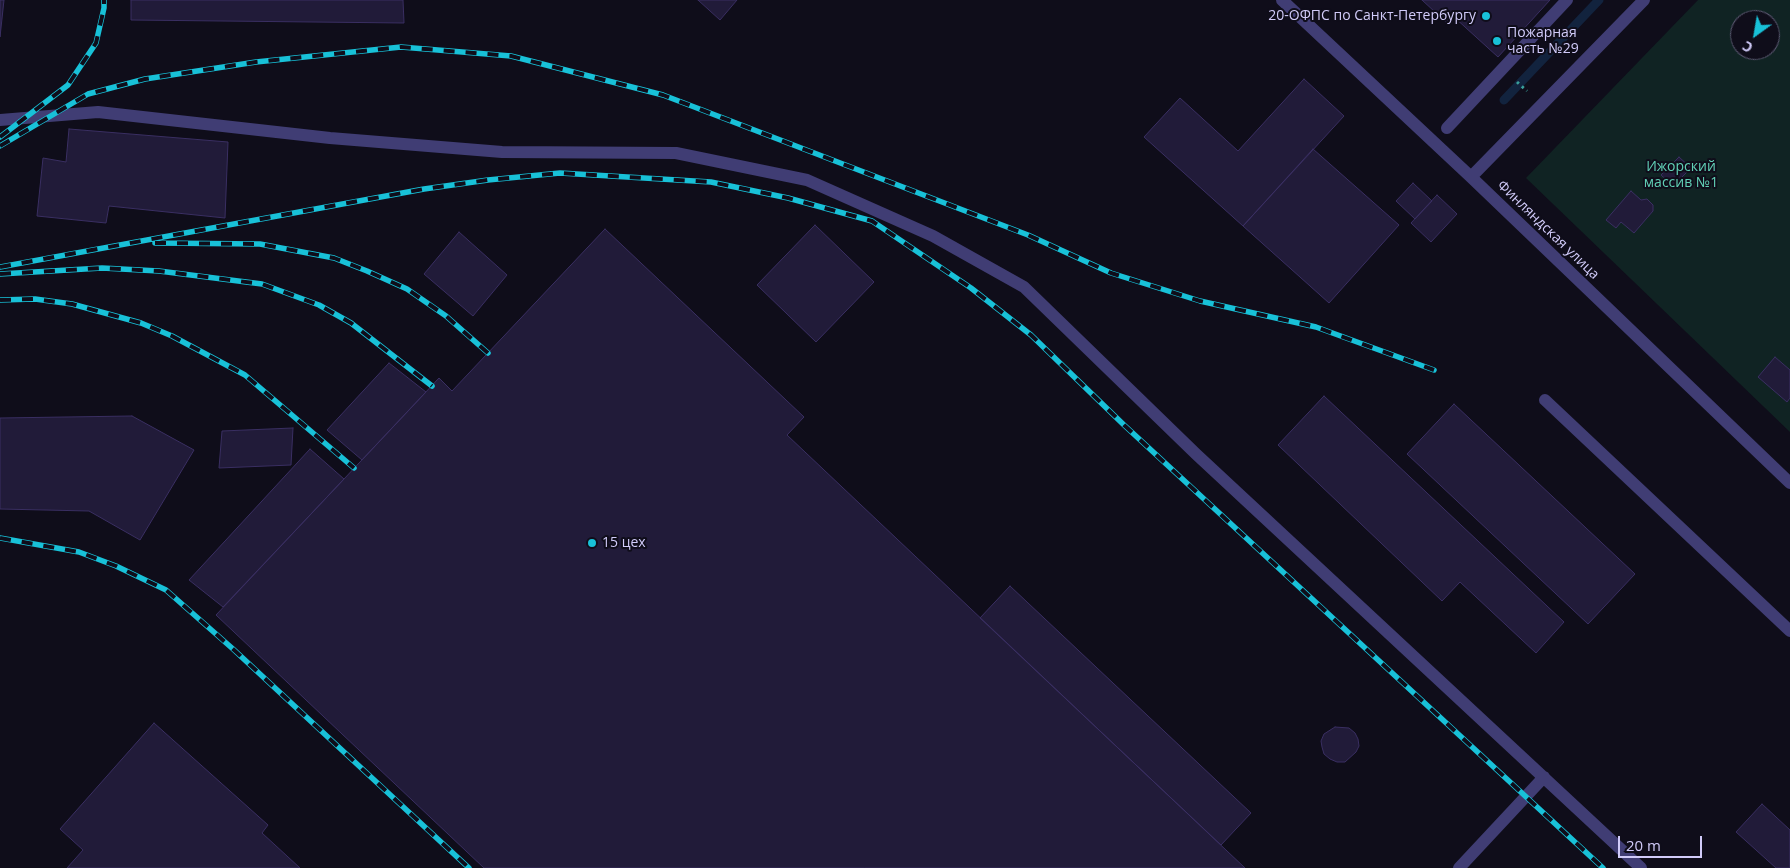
<!DOCTYPE html>
<meta charset="utf-8">
<style>
body{margin:0}
#map{position:relative;width:1790px;height:868px;overflow:hidden;background:#0f0d1a;font-family:"Open Sans",sans-serif}
canvas{display:block}
.north{position:absolute;left:1730px;top:10px;width:50px;height:50px;box-sizing:border-box;background:#0f0d1a;border:1px solid #5d5973;border-radius:50%;rotate:212deg;font-size:14px;font-weight:700;line-height:20px;text-align:center;color:#d1cbf9}
.north::after{content:'';display:block;margin:auto;width:18px;height:22px;background:#18c1d8;clip-path:polygon(50% 0,100% 100%,50% 72%,0 100%)}
.scale{position:absolute;left:1618px;top:836px;width:84px;height:22px;box-sizing:border-box;border:2px solid #d1cbf9;border-top:0;padding-left:6px;font-size:15px;line-height:18px;white-space:nowrap;color:#d1cbf9;-webkit-text-stroke:4px #0f0d1a;paint-order:stroke}
</style>
<div id="map">
<canvas width="1790" height="868"></canvas>
<div class="north">С</div>
<div class="scale">20 m</div>
</div>
<script>
const ctx = document.querySelector('canvas').getContext('2d');
ctx.lineJoin = 'round';
function fillPath(path, color) {
  ctx.fillStyle = color;
  ctx.fill(path, 'evenodd');
}
function poly(rows) {
  const path = new Path2D();
  for (const r of rows) {
    path.moveTo(r[0], r[1]);
    for (let i = 2; i < r.length; i += 2) path.lineTo(r[i], r[i + 1]);
  }
  return path;
}
function stroke(path, color, width, dash) {
  ctx.strokeStyle = color;
  ctx.lineWidth = width;
  ctx.lineCap = dash ? 'butt' : 'round';
  ctx.setLineDash(dash || []);
  ctx.stroke(path);
}
function label(font, color, halo, rows, align = 'center') {
  ctx.font = font + ' "Open Sans",sans-serif';
  ctx.lineWidth = 4;
  ctx.setLineDash([]);
  ctx.textBaseline = 'middle';
  ctx.strokeStyle = halo;
  ctx.fillStyle = color;
  for (const [text, x, y, turn = 0] of rows) {
    ctx.save();
    ctx.translate(x, y);
    ctx.rotate((+turn || 0) * Math.PI / 180);
    ctx.textAlign = isNaN(turn) ? turn : align;
    if (halo) ctx.strokeText(text, 0, 0);
    ctx.fillText(text, 0, 0);
    ctx.restore();
  }
}
fillPath(poly([
 [1698,0,1790,0,1790,432,1526,178],
 [1740,20,1770,20,1770,50,1740,50]
]), '#102323');
stroke(poly([
 [1504,100,1599,0]
]), '#12233e', 9);
const building = poly([
 [0,0,4,0,0,37,0,0],
 [131,0,403,0,404,23,131,20,131,0],
 [698,0,737,0,720,20,698,0],
 [1422,0,1550,0,1498,57,1454,17,1448,24,1422,0],
 [1304,79,1344,116,1243,226,1144,137,1180,98,1238,151,1304,79],
 [69,129,228,142,225,218,109,206,106,223,37,216,43,158,66,162,69,129],
 [1313,149,1399,225,1329,303,1243,226,1313,149],
 [1679,157,1691,168,1673,186,1661,175,1679,157],
 [1413,183,1432,201,1415,219,1396,201,1413,183],
 [1631,191,1641,200,1647,199,1653,205,1653,211,1634,233,1621,222,1616,228,1606,220,1631,191],
 [1437,195,1457,214,1431,242,1411,223,1437,195],
 [815,225,874,282,816,342,757,285,815,225],
 [605,229,804,417,787,435,1245,868,484,868,216,615,439,378,452,391,605,229],
 [459,232,507,275,473,316,424,274,459,232],
 [1775,357,1790,370,1790,398,1787,402,1758,377,1775,357],
 [389,363,426,392,362,460,327,430,389,363],
 [1324,396,1564,622,1536,653,1460,582,1442,601,1278,445,1324,396],
 [1454,404,1635,574,1588,624,1407,454,1454,404],
 [132,416,194,450,140,540,89,511,0,509,0,418,132,416],
 [293,428,291,465,219,468,222,431,293,428],
 [310,449,344,479,223,607,189,580,310,449],
 [1010,586,1251,813,1221,845,980,618,1010,586],
 [154,723,268,825,262,833,300,868,67,868,83,850,60,829,154,723],
 [1335,727,1349,728,1355,733,1358,739,1359,746,1356,752,1345,762,1337,762,1330,759,1324,754,1322,747,1321,741,1324,734,1335,727],
 [1762,804,1790,830,1790,868,1776,868,1736,832,1762,804]
]);
fillPath(building, '#211b39');
stroke(building, '#3a2f62', 1);
stroke(poly([
 [1517,82,1527,91]
]), '#399f9b', 3, [2.5, 4]);
stroke(poly([
 [1282,0,1471,177,1790,483],
 [0,120,98,112,330,138,502,152,676,153,807,180,933,236,1024,287,1196,454,1641,868],
 [1447,128,1567,0],
 [1471,177,1644,0],
 [1545,400,1790,631],
 [1459,868,1544,777]
]), '#403d74', 12);
const rail = poly([
 [0,137,68,85,96,43,104,8,104,0],
 [0,146,88,94,145,79,256,62,401,47,511,56,663,95,1028,235,1111,273,1200,301,1316,327,1434,370],
 [155,243,260,244,334,258,367,271,407,289,446,316,488,353],
 [0,267,424,189,488,180,560,173,711,182,788,198,872,221,971,288,1031,335,1124,425,1603,868],
 [0,274,102,268,159,271,262,284,319,305,351,323,432,386],
 [0,300,35,299,72,304,141,323,172,336,245,375,354,468],
 [0,538,79,552,116,566,166,590,233,649,469,868]
]);
stroke(rail, '#18c1d8', 5.5);
stroke(rail, '#0f0d1a', 4, [11]);
for (const [x, y, r, color] of [
 [1486,16,5,"#18c1d8"],
 [1497,41,5,"#18c1d8"],
 [592,543,5,"#18c1d8"]
]) {
  const dot = new Path2D();
  dot.arc(x, y, r, 0, 2 * Math.PI);
  ctx.fillStyle = color;
  ctx.fill(dot);
  stroke(dot, '#0f0d1a', 2);
}
label('14px', '#d1cbf9', '#0f0d1a', [
 ["20-ОФПС по Санкт-Петербургу",1476,16,"right"],
 ["Пожарная",1507,33],
 ["часть №29",1507,49],
 ["15 цех",602,543]
], 'left');
label('14px', '#61d0b6', '#0f0d1a', [
 ["Ижорский",1681,167],
 ["массив №1",1681,183]
]);
label('14px', '#d1cbf9', '#0f0d1a', [
 ["Финляндская улица",1548,230,44]
]);
</script>
